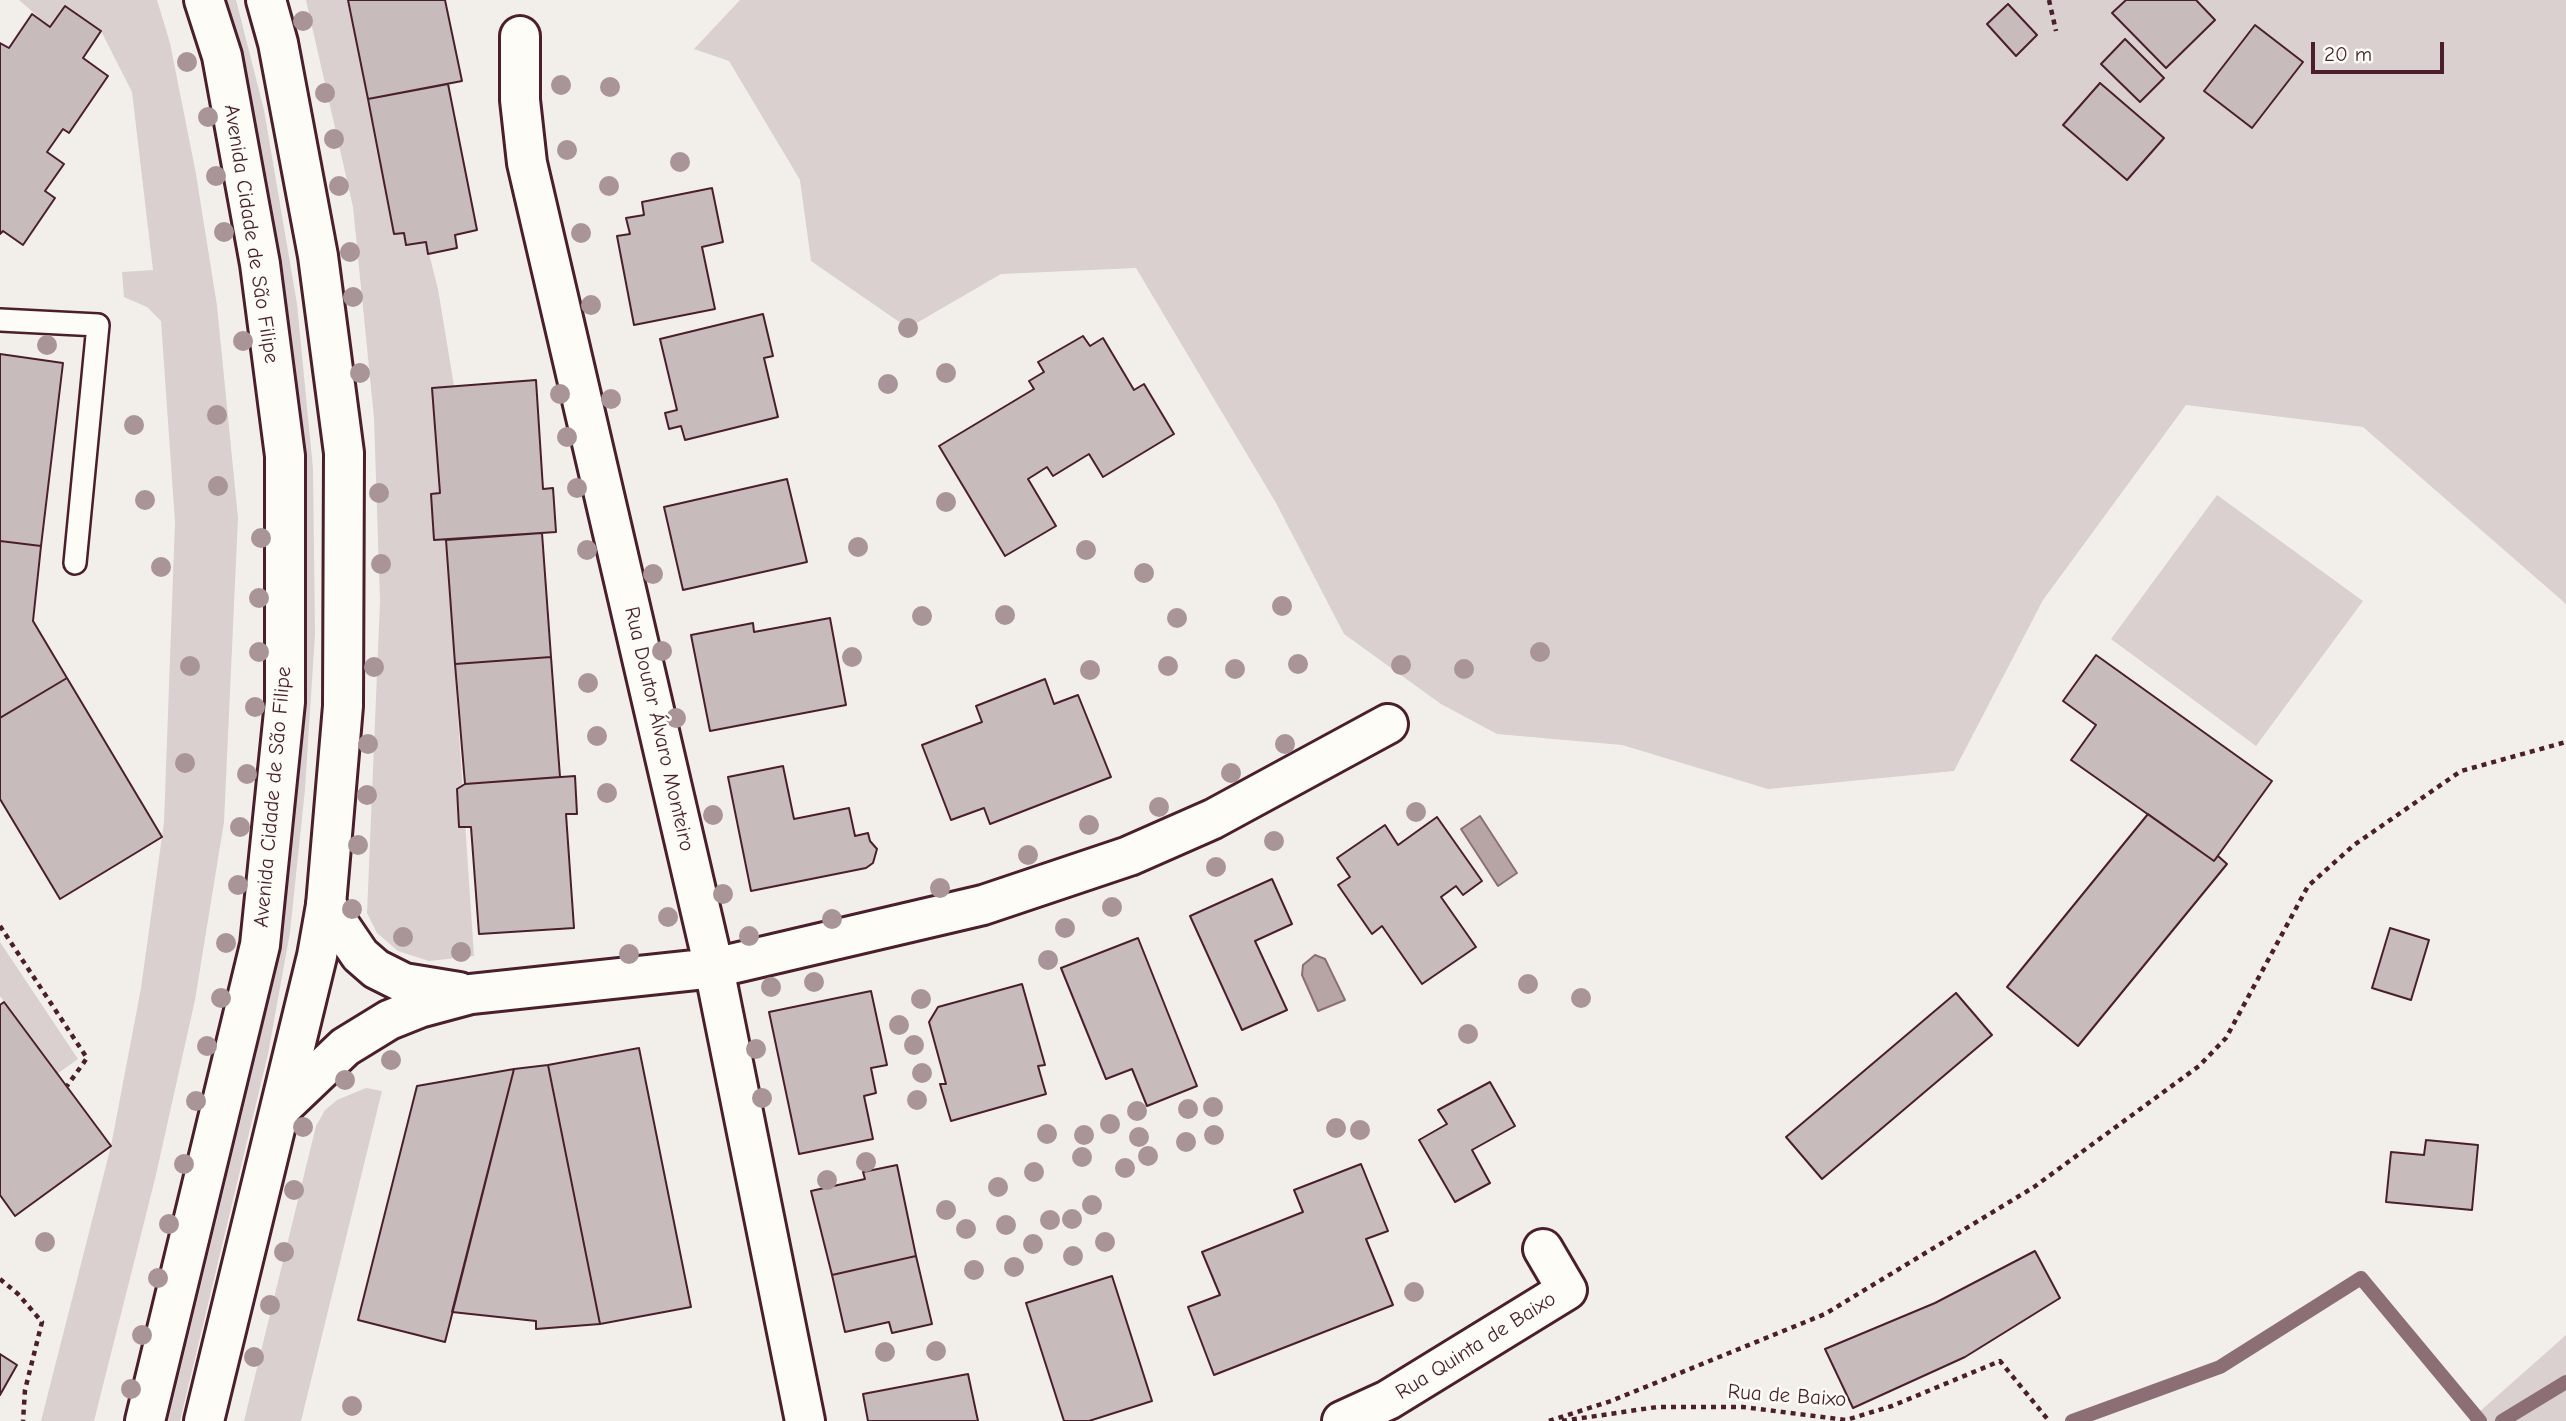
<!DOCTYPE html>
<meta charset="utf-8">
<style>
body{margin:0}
#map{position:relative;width:2566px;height:1421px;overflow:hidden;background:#f2efeb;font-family:"Comic Neue",sans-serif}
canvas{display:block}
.scale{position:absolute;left:2311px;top:42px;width:133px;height:32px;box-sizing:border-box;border:4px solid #4a1f2b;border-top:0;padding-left:9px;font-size:21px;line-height:24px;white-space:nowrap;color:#4a1f2b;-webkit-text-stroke:5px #fdfcf7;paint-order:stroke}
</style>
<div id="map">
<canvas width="2566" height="1421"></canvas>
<div class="scale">20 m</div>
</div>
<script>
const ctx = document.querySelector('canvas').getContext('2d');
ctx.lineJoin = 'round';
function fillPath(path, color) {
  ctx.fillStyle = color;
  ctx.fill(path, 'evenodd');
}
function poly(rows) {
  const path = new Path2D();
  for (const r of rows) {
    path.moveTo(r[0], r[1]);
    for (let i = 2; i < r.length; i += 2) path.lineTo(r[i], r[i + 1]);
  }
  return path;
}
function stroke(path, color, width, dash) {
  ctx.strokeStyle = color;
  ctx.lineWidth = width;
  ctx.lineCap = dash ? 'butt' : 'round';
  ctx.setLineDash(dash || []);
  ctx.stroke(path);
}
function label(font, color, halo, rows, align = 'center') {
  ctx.font = font + ' "Comic Neue",sans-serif';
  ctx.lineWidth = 5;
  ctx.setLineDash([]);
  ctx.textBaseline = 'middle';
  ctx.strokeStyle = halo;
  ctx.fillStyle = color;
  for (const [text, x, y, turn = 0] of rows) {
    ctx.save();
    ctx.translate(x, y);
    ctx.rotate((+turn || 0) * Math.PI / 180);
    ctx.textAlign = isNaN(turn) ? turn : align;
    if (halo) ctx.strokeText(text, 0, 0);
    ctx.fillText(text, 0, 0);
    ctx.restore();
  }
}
fillPath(poly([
 [19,0,157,0,170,43,196,174,217,306,238,518,224,822,195,1000,155,1179,94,1421,41,1421,111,1146,141,988,164,822,175,522,161,321,147,307,124,297,122,272,153,270,132,92,101,31,65,6,50,27],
 [227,0,236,0,264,110,297,304,313,469,315,634,305,789,290,932,268,1054,180,1421,168,1421,257,1052,279,932,297,788,304,633,302,469,287,305,253,111],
 [306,0,348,0,394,234,404,233,407,245,426,242,438,289,454,386,432,388,440,493,431,494,434,540,446,540,474,956,429,961,398,951,377,933,367,913,380,601,374,418,353,207],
 [740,0,2566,0,2566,604,2363,427,2186,405,2043,600,1954,771,1768,789,1622,745,1497,734,1441,704,1344,634,1276,503,1136,268,1001,274,908,328,811,261,800,180,729,61,694,49],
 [2217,495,2363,601,2256,746,2111,639],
 [0,942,78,1059,57,1074,0,996],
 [366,1088,382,1091,301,1421,244,1421,316,1126,325,1110,337,1100],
 [2566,1335,2566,1421,2469,1421]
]), '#d9d0cf');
const water = poly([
 [1480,816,1517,873,1498,886,1461,829,1480,816],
 [1315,955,1325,959,1345,1000,1318,1011,1302,975,1303,965,1315,955]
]);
fillPath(water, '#b7a5a6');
stroke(water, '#8b6f75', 2);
stroke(poly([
 [2072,1421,2220,1367,2361,1278,2480,1421],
 [2502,1421,2566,1382]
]), '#8b6f75', 14);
const building = poly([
 [348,0,445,0,462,81,368,99,348,0],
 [2126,0,2196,0,2215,20,2166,68,2112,13,2126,0],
 [2008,4,2037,35,2016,56,1987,24,2008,4],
 [65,6,101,31,83,58,108,76,69,133,63,129,47,152,64,164,45,191,55,198,23,245,3,231,0,234,0,43,9,48,32,14,50,27,65,6],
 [2255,25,2303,62,2252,128,2204,91,2255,25],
 [2125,39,2164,78,2140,102,2101,64,2125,39],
 [2100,83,2164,138,2127,180,2063,125,2100,83],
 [448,84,477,230,455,235,457,248,428,254,426,242,406,245,404,233,394,234,368,99,448,84],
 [712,188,723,242,702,247,715,309,634,325,617,236,630,234,626,218,644,215,642,202,712,188],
 [763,314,773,356,764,358,778,417,685,440,681,426,669,429,665,413,677,410,660,339,763,314],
 [1083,336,1090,346,1103,338,1134,390,1144,384,1174,434,1103,477,1089,454,1053,476,1047,467,1028,479,1056,526,1005,556,939,446,1034,389,1029,381,1044,372,1038,362,1083,336],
 [0,354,63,363,41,546,0,541,0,354],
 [536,380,543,489,553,488,556,532,434,540,431,494,440,493,432,388,536,380],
 [787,479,807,562,683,590,664,507,787,479],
 [542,533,551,657,455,664,446,540,542,533],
 [0,541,41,546,33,621,67,678,0,718,0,541],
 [830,618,846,705,710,731,691,635,753,623,754,632,830,618],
 [2096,655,2272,781,2214,861,2071,760,2096,725,2063,701,2096,655],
 [551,657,560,777,465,784,455,664,551,657],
 [67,678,162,837,60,899,0,799,0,718,67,678],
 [1045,679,1054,704,1078,695,1111,777,990,824,984,808,951,820,922,745,982,722,976,706,1045,679],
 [783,766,794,819,849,808,855,836,868,833,870,841,877,849,873,863,866,868,751,891,728,777,783,766],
 [575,776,577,814,566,814,574,928,479,934,471,827,459,827,457,789,465,784,575,776],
 [2148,814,2214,861,2218,856,2227,864,2078,1046,2007,987,2148,814],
 [1437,817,1482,881,1463,895,1456,886,1441,897,1476,947,1422,984,1382,926,1372,934,1338,885,1350,877,1337,858,1385,825,1398,845,1437,817],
 [1272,879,1292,924,1255,941,1287,1010,1242,1030,1190,916,1272,879],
 [2390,928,2429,940,2411,1000,2372,988,2390,928],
 [1138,938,1197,1086,1147,1106,1132,1069,1106,1079,1061,968,1138,938],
 [1022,984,1045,1065,1038,1066,1046,1094,951,1121,940,1084,946,1084,929,1022,938,1007,1022,984],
 [871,991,887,1065,871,1068,876,1093,864,1096,873,1139,799,1154,769,1012,871,991],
 [1956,993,1992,1035,1822,1179,1786,1137,1956,993],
 [4,1002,111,1146,15,1216,0,1195,0,1005,4,1002],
 [639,1048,691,1307,600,1324,548,1065,639,1048],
 [548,1065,600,1324,536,1329,536,1321,452,1312,514,1069,548,1065],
 [514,1069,445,1342,358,1320,417,1086,514,1069],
 [1490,1082,1515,1126,1472,1150,1490,1183,1455,1202,1419,1140,1447,1124,1438,1110,1490,1082],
 [2426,1140,2478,1145,2472,1210,2386,1202,2391,1152,2424,1155,2426,1140],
 [1361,1164,1388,1231,1366,1239,1393,1305,1214,1375,1188,1307,1220,1295,1202,1252,1303,1212,1294,1190,1361,1164],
 [897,1165,916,1256,832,1275,811,1191,865,1179,863,1172,897,1165],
 [2035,1251,2060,1298,1965,1357,1853,1408,1825,1349,1935,1303,2035,1251],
 [916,1256,932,1324,892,1333,889,1322,845,1332,832,1275,916,1256],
 [1112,1276,1152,1401,1089,1421,1064,1421,1026,1303,1112,1276],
 [0,1354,17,1365,0,1395,0,1354],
 [968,1374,978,1421,868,1421,863,1394,968,1374]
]);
fillPath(building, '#c8bbbb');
stroke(building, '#4a1f2b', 2);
const service = poly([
 [0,320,98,325,75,563]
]);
const minor = poly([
 [520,36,520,100,527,163,714,968,805,1421],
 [326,905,360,955,376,969,404,983,459,992],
 [281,1108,345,1047,389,1020,419,1008,471,994,714,968,983,905,1129,856,1213,819,1388,724],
 [1342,1421,1388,1400,1567,1290,1543,1249]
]);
const primary = poly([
 [145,1421,260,945,285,702,285,456,260,264,222,56,204,0],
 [204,1421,317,956,326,905,343,706,344,453,318,256,278,43,266,0]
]);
stroke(service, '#4a1f2b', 26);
stroke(minor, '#4a1f2b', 44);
stroke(primary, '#4a1f2b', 44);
stroke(poly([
 [2049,0,2056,31],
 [0,926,87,1058,67,1086],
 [0,1279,18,1294,42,1322,25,1390,23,1421],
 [1549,1421,1611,1401,1825,1314,2034,1187,2199,1066,2226,1038,2308,886,2354,845,2461,771,2566,742],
 [1562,1421,1657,1407,1743,1407,1846,1420,1892,1406,2000,1361,2049,1421]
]), '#4a1f2b', 4.5, [5, 5]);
stroke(service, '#fdfcf7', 21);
stroke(minor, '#fdfcf7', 38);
stroke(primary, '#fdfcf7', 38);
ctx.fillStyle = '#a99598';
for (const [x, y] of [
 [303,21],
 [187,62],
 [561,85],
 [610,87],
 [325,93],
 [208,117],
 [334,139],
 [567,150],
 [680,162],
 [216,176],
 [339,186],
 [609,186],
 [224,232],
 [581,233],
 [350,252],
 [353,297],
 [591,305],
 [908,328],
 [243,341],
 [47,345],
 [360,373],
 [946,373],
 [888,384],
 [560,394],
 [611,399],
 [217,415],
 [134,425],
 [567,437],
 [218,486],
 [577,488],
 [379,493],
 [145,500],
 [946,502],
 [261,538],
 [858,547],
 [587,550],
 [1086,550],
 [381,564],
 [161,567],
 [1144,573],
 [653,574],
 [259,598],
 [1282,606],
 [1005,615],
 [922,616],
 [1177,618],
 [662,651],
 [259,652],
 [1540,652],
 [852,657],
 [1298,664],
 [1401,665],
 [190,666],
 [1168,666],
 [374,667],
 [1235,669],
 [1464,669],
 [1090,670],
 [588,683],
 [255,707],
 [676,718],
 [597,736],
 [368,744],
 [1285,744],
 [185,763],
 [1231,773],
 [247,774],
 [607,793],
 [367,795],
 [1159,807],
 [1416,812],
 [713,815],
 [1089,825],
 [240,827],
 [1274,841],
 [358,845],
 [1028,855],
 [1216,867],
 [238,885],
 [940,888],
 [723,894],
 [1112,907],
 [352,909],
 [668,917],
 [832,919],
 [1065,928],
 [749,936],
 [403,937],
 [226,943],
 [461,952],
 [629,954],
 [1048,960],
 [814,982],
 [1528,984],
 [771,987],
 [221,998],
 [1581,998],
 [921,999],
 [899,1025],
 [1468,1034],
 [914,1045],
 [207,1046],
 [756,1049],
 [391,1060],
 [922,1073],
 [345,1080],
 [762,1098],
 [917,1100],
 [196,1101],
 [1213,1107],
 [1188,1109],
 [1137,1111],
 [1110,1124],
 [303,1127],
 [1336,1128],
 [1360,1130],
 [1047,1134],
 [1084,1135],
 [1214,1135],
 [1139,1137],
 [1186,1142],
 [1148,1156],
 [1082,1157],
 [866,1162],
 [184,1164],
 [1125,1168],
 [1034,1172],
 [827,1180],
 [998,1187],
 [294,1190],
 [1092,1205],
 [946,1210],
 [1072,1219],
 [1050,1220],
 [169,1224],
 [1006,1225],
 [966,1229],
 [45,1242],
 [1105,1242],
 [1033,1244],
 [284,1252],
 [1073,1256],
 [1014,1267],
 [974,1270],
 [158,1278],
 [1414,1292],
 [270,1305],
 [142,1335],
 [936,1351],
 [885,1352],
 [254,1357],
 [131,1389],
 [352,1406]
]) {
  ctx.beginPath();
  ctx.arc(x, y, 10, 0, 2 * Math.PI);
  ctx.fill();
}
label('21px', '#4a1f2b', '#fdfcf7', [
 ["Avenida Cidade de São Filipe",251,234,81],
 ["Rua Doutor Álvaro Monteiro",659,729,77],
 ["Avenida Cidade de São Filipe",273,797,-85],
 ["Rua Quinta de Baixo",1476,1346,-32],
 ["Rua de Baixo",1787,1396,4]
]);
</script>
